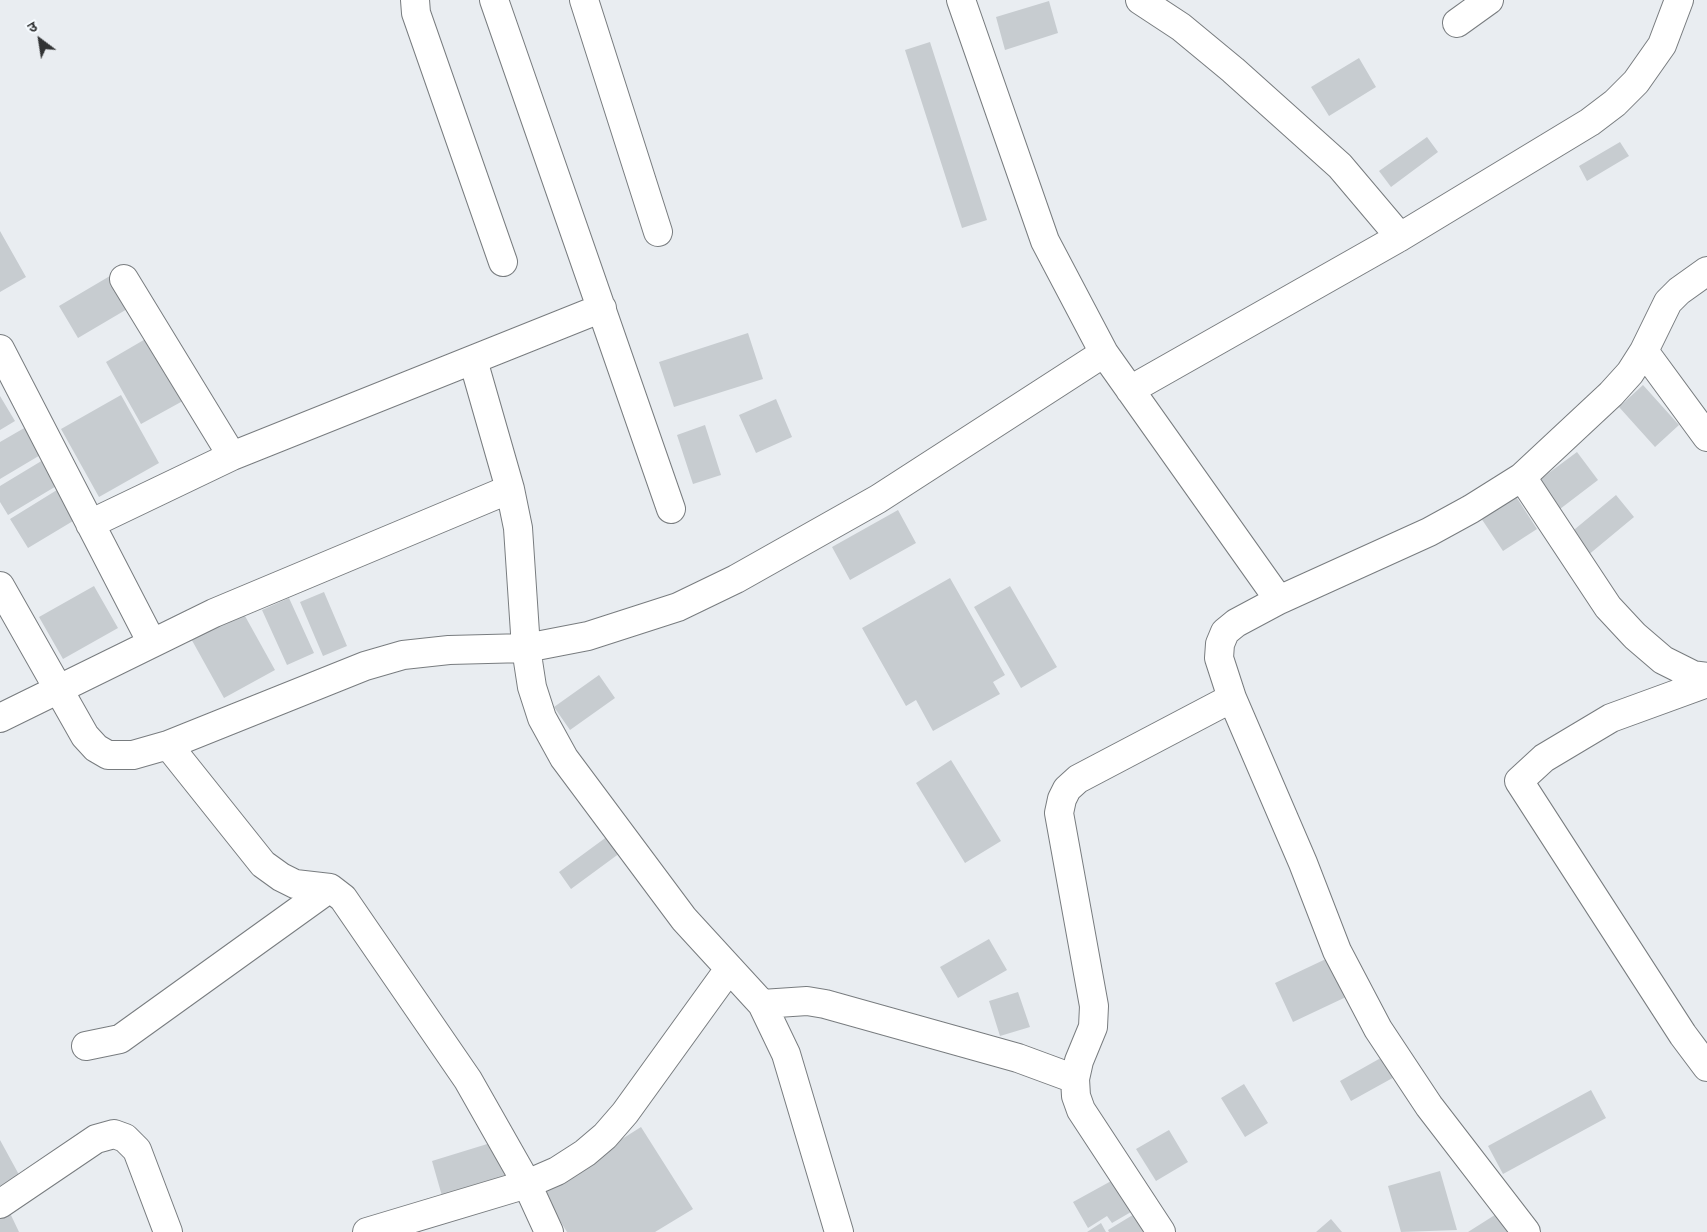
<!DOCTYPE html>
<meta charset="utf-8">
<style>
body{margin:0}
#map{position:relative;width:1707px;height:1232px;overflow:hidden;background:#e9edf1;font-family:Inter,"Noto Sans Devanagari",sans-serif}
canvas{display:block}
.north{position:absolute;left:15px;top:15px;width:50px;height:50px;-webkit-text-stroke:4px #f6fbff;paint-order:stroke;rotate:329deg;font-size:14px;font-weight:700;line-height:20px;text-align:center;color:#313334}
.north::after{content:'';display:block;margin:auto;width:18px;height:22px;background:#313334;clip-path:polygon(50% 0,100% 100%,50% 72%,0 100%)}
</style>
<div id="map">
<canvas width="1707" height="1232"></canvas>
<div class="north">उ</div>
</div>
<script>
const ctx = document.querySelector('canvas').getContext('2d');
ctx.lineJoin = 'round';
function fillPath(path, color) {
  ctx.fillStyle = color;
  ctx.fill(path, 'evenodd');
}
function poly(rows) {
  const path = new Path2D();
  for (const r of rows) {
    path.moveTo(r[0], r[1]);
    for (let i = 2; i < r.length; i += 2) path.lineTo(r[i], r[i + 1]);
  }
  return path;
}
function stroke(path, color, width, dash) {
  ctx.strokeStyle = color;
  ctx.lineWidth = width;
  ctx.lineCap = dash ? 'butt' : 'round';
  ctx.setLineDash(dash || []);
  ctx.stroke(path);
}
fillPath(poly([
 [1049,1,1058,33,1005,50,996,17],
 [930,42,987,220,962,228,905,50],
 [1359,58,1376,87,1329,116,1311,87],
 [1427,137,1438,152,1391,187,1379,171],
 [1620,142,1629,156,1587,181,1579,166],
 [0,231,26,277,0,292],
 [115,273,134,305,78,338,59,306],
 [748,333,763,379,674,407,659,362],
 [154,334,190,397,141,424,106,362],
 [1643,385,1679,425,1655,447,1619,407],
 [121,395,159,463,99,497,61,429],
 [0,396,15,421,0,430],
 [776,399,792,437,756,453,739,415],
 [705,425,721,475,693,484,677,435],
 [26,427,42,454,0,479,0,442],
 [1577,452,1598,480,1560,509,1538,481],
 [48,457,63,482,8,515,0,502,0,486],
 [65,485,83,515,28,548,10,519],
 [1515,495,1537,529,1503,551,1481,518],
 [1616,495,1634,517,1587,556,1569,534],
 [898,510,916,543,850,580,832,547],
 [950,578,1005,675,993,682,1000,694,933,731,916,700,906,706,862,628],
 [94,586,118,628,63,659,39,617],
 [1010,586,1057,667,1021,688,974,607],
 [324,592,347,646,323,656,300,602],
 [289,598,314,653,287,665,262,610],
 [240,607,275,670,224,698,189,635],
 [599,675,615,698,570,730,554,707],
 [951,760,1001,841,965,863,916,783],
 [612,833,624,850,571,889,559,872],
 [989,939,1007,970,958,998,940,967],
 [1328,958,1346,997,1293,1022,1275,983],
 [1018,992,1030,1027,1000,1036,989,1001],
 [1386,1055,1398,1075,1351,1101,1340,1081],
 [1244,1084,1268,1123,1245,1137,1221,1098],
 [1591,1090,1606,1118,1503,1174,1488,1146],
 [641,1127,693,1209,655,1232,567,1232,541,1190],
 [1169,1130,1188,1162,1156,1181,1136,1149],
 [0,1140,23,1182,0,1190],
 [497,1141,508,1176,442,1196,432,1161],
 [1440,1171,1457,1230,1401,1232,1388,1186],
 [1113,1180,1131,1212,1112,1223,1107,1216,1088,1228,1073,1202],
 [1141,1210,1155,1232,1109,1232,1108,1230],
 [9,1211,19,1232,0,1232,0,1216],
 [1498,1213,1509,1232,1468,1232],
 [1331,1219,1342,1232,1316,1232],
 [1101,1223,1106,1232,1087,1232]
]), '#c7ccd0');
const minor = poly([
 [415,0,416,13,503,262],
 [494,0,671,509],
 [584,0,658,232],
 [961,0,1045,241,1104,353,1279,600,1429,532,1471,509,1522,477,1611,394,1630,373,1644,351,1668,302,1679,291,1707,271],
 [1140,0,1181,27,1233,70,1340,166,1400,237],
 [1457,23,1489,0],
 [124,279,232,456],
 [0,349,152,643],
 [1644,351,1707,437],
 [473,360,510,489,518,528,526,648,532,687,542,718,564,758,684,919,762,1004,786,1054,839,1232],
 [1130,390,1400,237,1590,122,1615,103,1636,82,1662,45,1679,0],
 [1522,477,1608,607,1635,636,1663,660,1693,675,1707,677],
 [90,524,232,456,602,308],
 [0,586,85,736,96,748,108,755,133,755,168,745,365,666,403,655,449,650,526,648,588,636,678,607,736,579,878,499,1104,353],
 [1279,600,1236,623,1225,632,1220,644,1219,658,1232,698,1303,863,1337,951,1378,1029,1429,1106,1526,1232],
 [1707,683,1611,718,1544,758,1519,781,1683,1035,1707,1067],
 [0,718,214,613,510,489],
 [168,745,263,864,281,877,295,884,330,888,343,898,468,1080,527,1184,549,1232],
 [762,1004,807,1001,825,1004,1018,1058,1075,1079],
 [86,1046,120,1039,330,888],
 [0,1204,96,1139,114,1134,125,1138,137,1150,168,1232],
 [367,1232,527,1184,557,1171,585,1153,605,1136,625,1113,729,969],
 [1161,1232,1081,1110,1076,1096,1075,1079,1079,1061,1093,1027,1094,1006,1059,813,1062,799,1067,789,1078,779,1232,698]
]);
stroke(minor, '#787c7f', 30);
stroke(minor, '#fff', 28);
</script>
